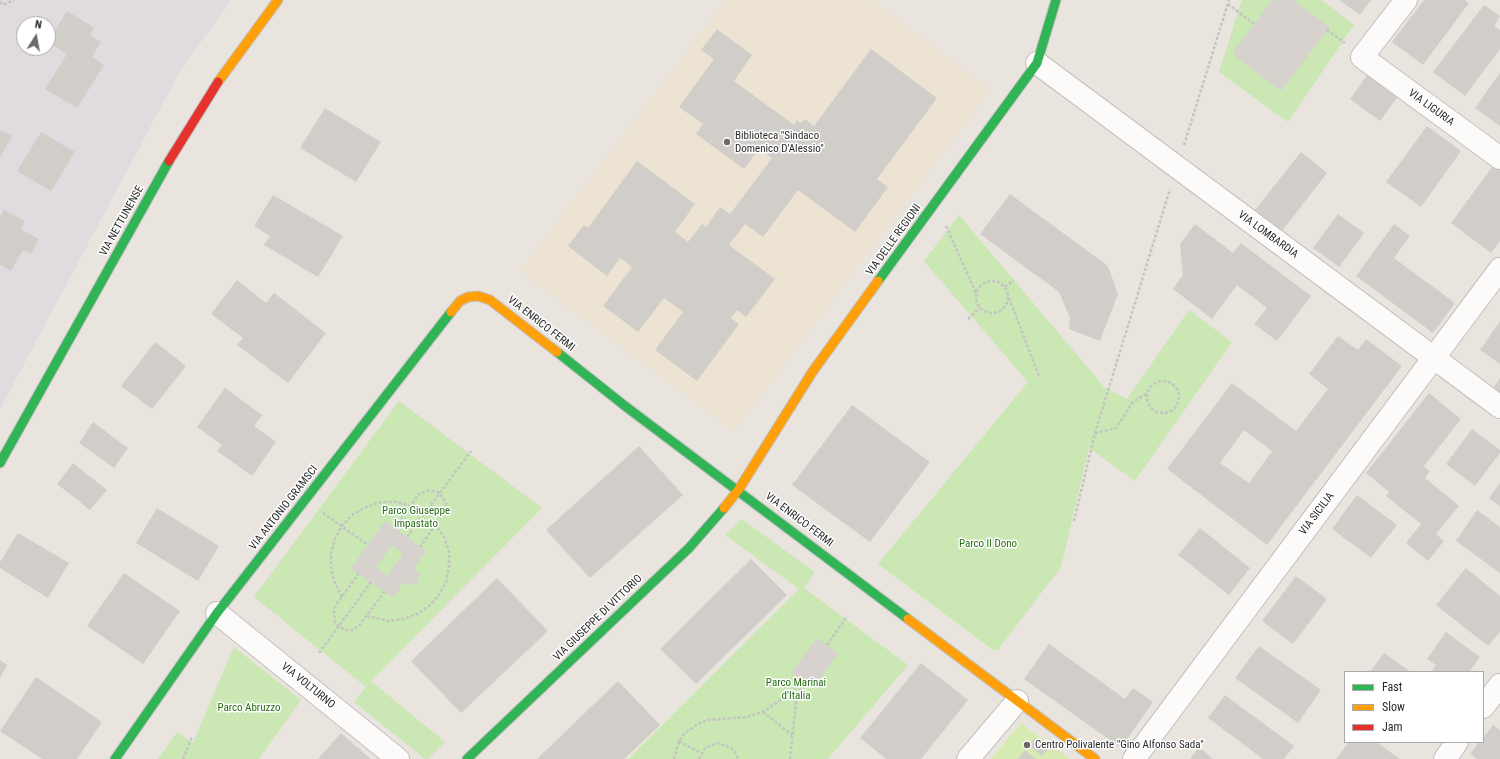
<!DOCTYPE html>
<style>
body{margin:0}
#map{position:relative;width:1500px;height:759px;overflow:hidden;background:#e9e4de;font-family:"Roboto Condensed",sans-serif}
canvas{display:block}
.legend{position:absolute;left:1344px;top:671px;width:140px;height:72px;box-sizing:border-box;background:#fff;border:1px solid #aaa;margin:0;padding:5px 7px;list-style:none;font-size:12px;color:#2a2a2a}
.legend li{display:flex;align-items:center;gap:8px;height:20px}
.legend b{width:20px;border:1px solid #aaa}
.north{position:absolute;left:16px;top:16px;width:40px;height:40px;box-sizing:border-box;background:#fff;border:1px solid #aaa;border-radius:50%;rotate:11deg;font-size:11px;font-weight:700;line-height:16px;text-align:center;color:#2a2a2a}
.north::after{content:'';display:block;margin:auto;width:14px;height:18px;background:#6d6b69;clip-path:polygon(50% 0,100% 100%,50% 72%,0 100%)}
</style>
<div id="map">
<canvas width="1500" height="759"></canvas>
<ul class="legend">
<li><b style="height:5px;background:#30b455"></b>Fast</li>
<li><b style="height:5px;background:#ff9f0a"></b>Slow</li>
<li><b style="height:5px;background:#e5322d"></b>Jam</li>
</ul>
<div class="north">N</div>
</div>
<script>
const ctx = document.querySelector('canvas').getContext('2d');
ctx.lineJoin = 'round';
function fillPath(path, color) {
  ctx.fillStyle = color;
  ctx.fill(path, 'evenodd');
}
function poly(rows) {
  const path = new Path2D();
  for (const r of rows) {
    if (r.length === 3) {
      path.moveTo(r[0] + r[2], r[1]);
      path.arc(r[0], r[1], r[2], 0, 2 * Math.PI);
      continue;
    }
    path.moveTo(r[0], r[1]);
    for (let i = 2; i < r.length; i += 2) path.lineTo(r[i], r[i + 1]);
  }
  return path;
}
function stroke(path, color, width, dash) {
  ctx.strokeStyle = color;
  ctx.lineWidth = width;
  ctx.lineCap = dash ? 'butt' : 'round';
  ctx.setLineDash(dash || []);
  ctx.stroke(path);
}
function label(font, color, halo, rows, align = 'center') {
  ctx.font = font + ' "Roboto Condensed",sans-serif';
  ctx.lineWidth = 3;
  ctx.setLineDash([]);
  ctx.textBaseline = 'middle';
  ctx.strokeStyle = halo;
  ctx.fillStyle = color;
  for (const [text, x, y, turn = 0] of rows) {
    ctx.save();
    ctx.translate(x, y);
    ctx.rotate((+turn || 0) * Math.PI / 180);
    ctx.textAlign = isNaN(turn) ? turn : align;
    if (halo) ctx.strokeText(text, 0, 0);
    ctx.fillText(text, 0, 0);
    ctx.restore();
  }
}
fillPath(poly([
 [0,0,231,0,179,73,0,409],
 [24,24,48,24,48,48,24,48]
]), '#dfdbde');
fillPath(poly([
 [726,0,872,0,990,90,734,431,520,271]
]), '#ede3d2');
fillPath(poly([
 [1242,0,1322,0,1354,25,1288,122,1219,72],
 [959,215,1104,387,1127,399,1189,310,1232,342,1135,481,1089,448,1061,567,998,650,993,650,878,564,1028,382,924,261],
 [399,401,542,508,371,681,445,742,428,759,425,759,354,702,366,687,254,597],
 [740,520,743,520,815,572,804,588,908,665,828,759,628,759,799,589,725,535],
 [234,647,301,700,259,759,158,759,177,732,193,743]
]), '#cae7b4');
fillPath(poly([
 [1021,723,1070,759,991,759]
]), '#d6ebb1');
fillPath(poly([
 [1272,0,1293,0,1330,27,1281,91,1232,54],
 [385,521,426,551,414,568,420,574,417,583,409,585,404,582,393,598,351,568],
 [392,545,403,554,387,576,376,567],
 [817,638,838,653,813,688,791,673]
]), '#d7d2cd');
fillPath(poly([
 [1339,0,1371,0,1360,15],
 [1424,0,1465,0,1469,3,1423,65,1392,42],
 [1484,5,1500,16,1494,26,1500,30,1500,49,1465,96,1433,72],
 [67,11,93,27,91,36,101,42,92,57,104,65,77,108,45,89,67,54,48,42],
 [717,29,752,55,734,81,794,125,797,120,801,123,805,119,814,126,871,49,937,98,877,179,888,187,855,232,798,190,763,237,745,224,729,245,775,279,746,317,737,310,731,318,739,324,697,381,655,350,683,312,664,298,638,332,603,306,632,267,620,258,607,276,568,246,584,225,588,228,637,161,695,204,675,232,688,242,702,224,706,227,720,207,730,214,772,158,759,149,744,169,696,134,703,124,679,107,714,59,701,50],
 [1369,73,1399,95,1380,121,1350,99],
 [1500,73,1500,126,1475,108],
 [325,108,381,142,356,182,300,148],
 [1427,126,1461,151,1421,207,1386,182],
 [0,130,12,136,0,158],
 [41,132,75,152,51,191,17,171],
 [1301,152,1327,173,1282,231,1255,210],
 [1495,163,1500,166,1500,241,1491,253,1451,223],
 [1010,194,1108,266,1118,294,1100,341,1069,329,1070,318,1059,292,980,234],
 [273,195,343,236,318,277,264,245,270,236,254,226],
 [4,210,25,221,21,229,39,239,31,254,23,250,11,271,0,265,0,217],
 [1338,214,1364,233,1339,267,1313,248],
 [1195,224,1233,253,1241,243,1311,296,1277,341,1254,324,1267,308,1237,285,1212,319,1173,289,1183,275,1180,244],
 [1394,224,1410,236,1394,258,1455,303,1433,333,1356,276],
 [237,280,266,303,274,293,326,333,288,383,237,345,243,338,211,314],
 [1500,321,1500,364,1480,350],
 [1338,336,1358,350,1366,339,1402,366,1267,545,1167,469,1232,383,1296,431,1328,389,1309,374],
 [1244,430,1272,451,1249,483,1220,463],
 [155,342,186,366,152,409,121,386],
 [1500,378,1500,393,1493,388],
 [225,388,262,415,254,426,276,442,252,476,217,451,222,445,197,427],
 [1429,393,1461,419,1424,466,1430,471,1425,478,1459,506,1436,534,1444,541,1428,561,1406,543,1421,524,1386,496,1389,492,1366,473],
 [852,405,930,462,870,542,792,485],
 [93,422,128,448,114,468,79,443],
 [1472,429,1500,450,1500,453,1475,486,1446,464],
 [639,446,683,495,590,578,546,530],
 [73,463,107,490,90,510,57,484],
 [1500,483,1500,506,1489,498],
 [1357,495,1397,525,1371,558,1332,529],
 [157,508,219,546,198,581,136,543],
 [1477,510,1500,527,1500,573,1456,541],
 [1200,528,1250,568,1229,595,1178,555],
 [18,533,69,563,48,598,0,568,0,562],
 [751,559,787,595,696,684,660,649],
 [1466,568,1500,596,1500,632,1488,646,1436,605],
 [124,573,180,611,143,664,87,626],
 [1296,576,1327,599,1293,644,1262,621],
 [497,578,548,631,461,713,411,661],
 [1446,632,1480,657,1469,672,1431,672,1436,665,1427,659],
 [1049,644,1125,699,1133,688,1153,702,1121,748,1024,679],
 [1259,646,1321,690,1298,723,1235,678],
 [1384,653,1411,672,1370,672],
 [0,660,7,665,0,678],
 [921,663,968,700,921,759,886,759,860,738],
 [36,677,102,722,77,759,42,759,0,731],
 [618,681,660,725,624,759,537,759],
 [1225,695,1294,746,1284,759,1263,759,1208,718],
 [1493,725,1500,730,1500,759,1477,759,1470,754,1479,742,1483,742,1483,738],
 [341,733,371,759,318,759],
 [1036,737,1049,748,1042,756,1029,745],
 [1349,742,1376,742,1400,759,1336,759],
 [1199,747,1213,759,1190,759],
 [1025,750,1036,759,1018,759]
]), '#d1ceca');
const street = poly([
 [1406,0,1362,57,1500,158],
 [1037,63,1500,407],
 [217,613,398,759],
 [1483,707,1500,685],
 [968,759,1017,701],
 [1134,759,1500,269],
 [1445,759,1457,742]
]);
const fast = poly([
 [878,281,1037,63,1056,0],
 [557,352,625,406,908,619],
 [0,463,169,161],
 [115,759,217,613,451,312],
 [467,759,689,548,724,508]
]);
const slow = poly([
 [218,82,278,0],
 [451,312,460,301,468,297,478,296,490,300,557,352],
 [724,508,739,489,813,371,878,281],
 [908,619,1095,759]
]);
const jam = poly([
 [169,161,218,82]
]);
stroke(street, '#c2c0c0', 24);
stroke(fast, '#c2c0c0', 11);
stroke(slow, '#c2c0c0', 11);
stroke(jam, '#c2c0c0', 11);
stroke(poly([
 [0,2,3,5,14,0],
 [1228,4,1254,24],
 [1327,30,1345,43],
 [1184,145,1229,0],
 [946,226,976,293],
 [992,297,16],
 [1005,287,1014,280],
 [1009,298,1039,376],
 [968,319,980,308],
 [1163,397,16],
 [1095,433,1116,428,1133,402,1146,394],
 [323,513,368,545],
 [1074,521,1095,433,1170,189],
 [395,528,419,494,430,490,440,493,446,503,446,509,420,547],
 [407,537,471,451],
 [359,573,336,605,334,611,335,622,339,627,346,630,352,630,358,627,385,591],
 [342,597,334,581,331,567,331,553,335,539,342,526,352,515,366,507,381,502,396,502,411,506],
 [367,616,389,621,404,619,417,614,429,606,439,595,446,582,449,567,449,551,444,537,436,525],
 [827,645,847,616],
 [319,653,371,582],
 [763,712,792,735],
 [679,741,701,753],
 [183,759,192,737],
 [674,759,679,741,685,733,698,724,708,720,747,717,763,712,785,697,803,681],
 [699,759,705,748,717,743,730,747,735,752,738,759],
 [790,759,796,702,803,681]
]), '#c5c4c3', 2.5, [3, 2]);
stroke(street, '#fcfbfa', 22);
stroke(fast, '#30b455', 9);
stroke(slow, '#ff9f0a', 9);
stroke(jam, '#e5322d', 9);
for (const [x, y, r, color] of [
 [727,142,4,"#6d6b69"],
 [1027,745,4,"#6d6b69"]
]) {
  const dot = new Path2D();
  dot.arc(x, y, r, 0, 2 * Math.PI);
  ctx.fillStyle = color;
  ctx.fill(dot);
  stroke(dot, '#fff', 1.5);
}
label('11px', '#2a2a2a', '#fff', [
 ["VIA LIGURIA",1431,108,36],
 ["VIA NETTUNENSE",122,221,-61],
 ["VIA LOMBARDIA",1268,235,36],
 ["VIA DELLE REGIONI",894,240,-54],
 ["VIA ENRICO FERMI",541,324,38],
 ["VIA ANTONIO GRAMSCI",284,508,-52],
 ["VIA SICILIA",1317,514,-53],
 ["VIA ENRICO FERMI",799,520,37],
 ["VIA GIUSEPPE DI VITTORIO",598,618,-44],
 ["VIA VOLTURNO",308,686,39]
]);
label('11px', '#2a2a2a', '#fff', [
 ["Biblioteca \"Sindaco",735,136],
 ["Domenico D'Alessio\"",735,149],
 ["Centro Polivalente \"Gino Alfonso Sada\"",1035,745]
], 'left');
label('11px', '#276d14', '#fff', [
 ["Parco Giuseppe",416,511],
 ["Impastato",416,524],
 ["Parco Il Dono",988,544],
 ["Parco Marinai",796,683],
 ["d'Italia",796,696],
 ["Parco Abruzzo",249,708]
]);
</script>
